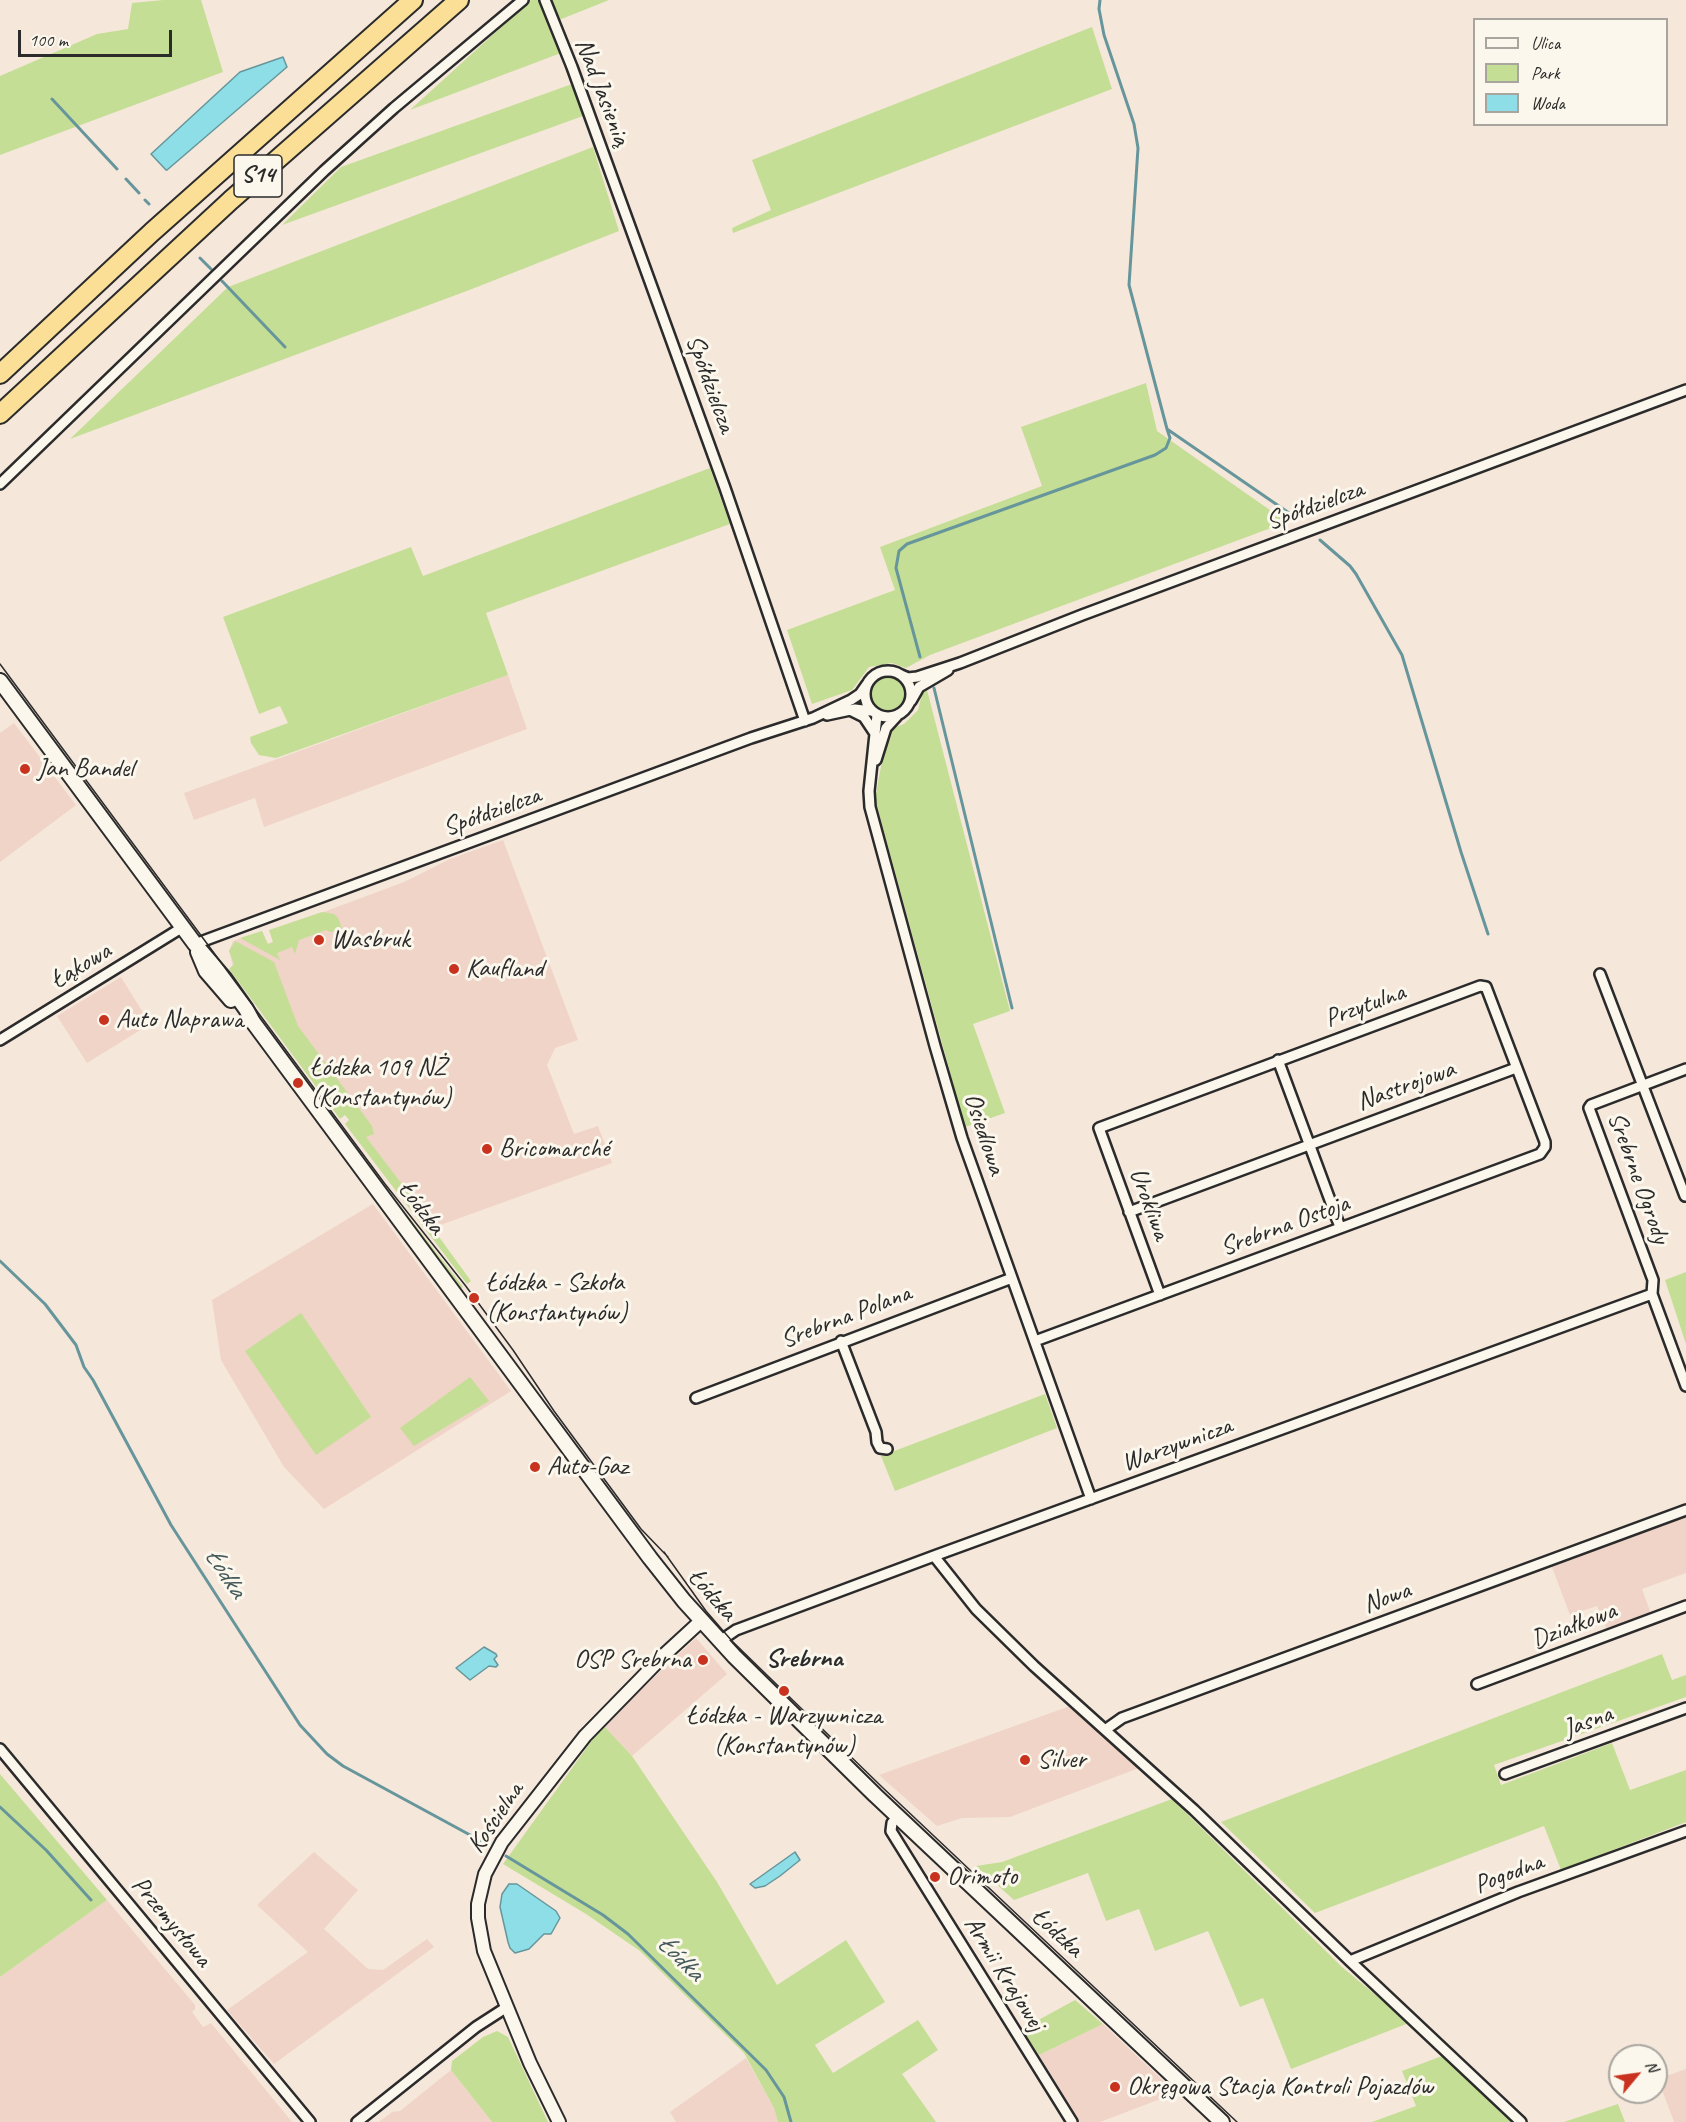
<!DOCTYPE html>
<meta charset="utf-8">
<style>
body{margin:0}
#map{position:relative;width:1686px;height:2122px;overflow:hidden;background:#f6e7db;font-family:Caveat,sans-serif}
canvas{display:block}
.legend{position:absolute;left:1473px;top:18px;width:195px;height:108px;box-sizing:border-box;background:#fbf7ec;border:2px solid #a8a59f;margin:0;padding:8px 10px;list-style:none;font-size:18px;color:#2b2b2b}
.legend li{display:flex;align-items:center;gap:12px;height:30px}
.legend b{width:30px;border:2px solid #a8a59f}
.north{position:absolute;left:1608px;top:2044px;width:60px;height:60px;box-sizing:border-box;background:#fbf7ec;border:2px solid #a8a59f;border-radius:50%;rotate:61deg;font-size:16px;font-weight:700;line-height:24px;text-align:center;color:#2b2b2b}
.north::after{content:'';display:block;margin:auto;width:21px;height:27px;background:#c8321e;clip-path:polygon(50% 0,100% 100%,50% 72%,0 100%)}
.scale{position:absolute;left:18px;top:30px;width:154px;height:27px;box-sizing:border-box;border:3px solid #2b2b2b;border-top:0;padding-left:8px;font-size:18px;line-height:21px;white-space:nowrap;color:#2b2b2b;-webkit-text-stroke:4px #fbf7ec;paint-order:stroke}
</style>
<div id="map">
<canvas width="1686" height="2122"></canvas>
<ul class="legend">
<li><b style="height:8px;background:#fbf7ec"></b>Ulica</li>
<li><b style="height:16px;background:#c5de95"></b>Park</li>
<li><b style="height:16px;background:#8ddee6"></b>Woda</li>
</ul>
<div class="north">N</div>
<div class="scale">100 m</div>
</div>
<script>
const ctx = document.querySelector('canvas').getContext('2d');
ctx.lineJoin = 'round';
function fillPath(path, color) {
  ctx.fillStyle = color;
  ctx.fill(path, 'evenodd');
}
function poly(rows) {
  const path = new Path2D();
  for (const r of rows) {
    if (r.length === 3) {
      path.moveTo(r[0] + r[2], r[1]);
      path.arc(r[0], r[1], r[2], 0, 2 * Math.PI);
      continue;
    }
    path.moveTo(r[0], r[1]);
    for (let i = 2; i < r.length; i += 2) path.lineTo(r[i], r[i + 1]);
  }
  return path;
}
function stroke(path, color, width, dash) {
  ctx.strokeStyle = color;
  ctx.lineWidth = width;
  ctx.lineCap = dash ? 'butt' : 'round';
  ctx.setLineDash(dash || []);
  ctx.stroke(path);
}
function label(font, color, halo, rows, align = 'center') {
  ctx.font = font + ' Caveat,sans-serif';
  ctx.lineWidth = 6;
  ctx.setLineDash([]);
  ctx.textBaseline = 'middle';
  ctx.strokeStyle = halo;
  ctx.fillStyle = color;
  for (const [text, x, y, turn = 0] of rows) {
    ctx.save();
    ctx.translate(x, y);
    ctx.rotate((+turn || 0) * Math.PI / 180);
    ctx.textAlign = isNaN(turn) ? turn : align;
    if (halo) ctx.strokeText(text, 0, 0);
    ctx.fillText(text, 0, 0);
    ctx.restore();
  }
}
fillPath(poly([
 [508,675,527,729,264,827,255,798,194,820,184,793],
 [14,723,76,805,0,862,0,733],
 [503,840,578,1040,555,1048,547,1065,574,1134,598,1126,612,1163,435,1227,233,966,229,951,233,941,262,931,267,944,273,942,269,930,294,923,404,882,450,859],
 [121,977,150,1024,87,1063,57,1016],
 [373,1204,511,1391,324,1509,284,1467,221,1360,212,1300],
 [1686,1516,1686,1573,1642,1589,1651,1614,1607,1630,1597,1606,1570,1615,1552,1567],
 [696,1638,727,1674,632,1756,603,1725],
 [1070,1706,1139,1768,1010,1817,962,1818,937,1826,879,1775],
 [314,1852,358,1890,324,1929,368,1969,383,1970,427,1939,434,1947,274,2064,227,2010,308,1952,257,1905],
 [107,1900,195,2005,195,2009,192,2012,203,2027,211,2023,292,2122,0,2122,0,1977],
 [1103,2024,1176,2093,1100,2122,1080,2122,1039,2055],
 [746,2058,774,2108,778,2122,676,2122,670,2112],
 [1686,2069,1686,2122,1674,2122,1658,2079],
 [451,2070,492,2122,379,2122,392,2112,400,2111]
]), '#efd4c7');
fillPath(poly([
 [163,0,201,0,223,72,0,155,0,76,97,34,128,29,132,3],
 [531,0,540,0,561,53,410,110],
 [550,0,609,0,559,20],
 [1092,27,1112,89,733,233,732,228,771,210,752,160],
 [572,84,583,116,282,225,341,167],
 [593,147,619,231,472,289,70,439,228,287],
 [1146,383,1157,431,1287,522,930,655,906,668,892,663,869,667,852,690,812,704,787,630,895,590,880,547,1042,486,1021,427],
 [710,468,730,524,486,613,508,675,276,758,259,755,251,743,250,737,288,723,280,706,259,714,223,617,411,547,423,576],
 [888,693,17],
 [927,690,1010,1011,973,1024,1005,1113,965,1127,875,799,886,739,890,740,893,728,904,724,918,710,922,694],
 [322,912,334,914,338,918,345,936,341,937,339,929,331,932,326,930,299,940,295,954,292,947,277,953,280,960,240,938,262,931,268,944,273,942,269,930],
 [235,941,274,962,298,1026,372,1126,374,1134,366,1137,435,1227,434,1230,471,1281,467,1284,345,1124,349,1120,345,1115,340,1119,229,969,234,964,229,951],
 [341,1127,391,1194,463,1287,458,1290,340,1130],
 [1686,1272,1686,1344,1665,1280],
 [301,1313,371,1417,316,1455,245,1351],
 [470,1377,489,1401,414,1446,400,1428],
 [1045,1394,1057,1428,895,1491,881,1456],
 [1662,1654,1672,1680,1686,1675,1686,1697,1494,1765,1501,1785,1612,1743,1630,1790,1686,1770,1686,1822,1561,1870,1544,1826,1315,1913,1221,1822],
 [603,1725,632,1756,717,1882,777,1985,846,1940,885,2002,815,2045,833,2073,918,2020,938,2050,902,2074,936,2122,778,2122,774,2108,744,2053,640,1951,586,1914,503,1864],
 [0,1774,107,1900,0,1977],
 [1172,1799,1342,1967,1409,2023,1291,2069,1263,1998,1240,2007,1208,1931,1155,1951,1139,1909,1106,1921,1088,1873,1014,1900,976,1866,1002,1862],
 [1075,2000,1103,2024,1039,2055,1022,2029],
 [497,2031,508,2037,548,2122,492,2122,451,2070,452,2061,483,2037],
 [1442,2056,1512,2122,1372,2122,1416,2106,1402,2071],
 [1618,2104,1625,2122,1564,2122]
]), '#c5de95');
const water = poly([
 [283,57,287,67,167,170,166,170,151,154,240,72,283,57],
 [484,1647,496,1654,497,1656,494,1659,498,1665,496,1667,489,1666,470,1680,456,1668,484,1647],
 [795,1852,800,1860,780,1876,765,1886,755,1888,750,1884,795,1852],
 [509,1884,517,1884,556,1911,560,1918,551,1934,544,1934,529,1949,515,1953,510,1948,508,1942,500,1907,502,1894,509,1884]
]);
fillPath(water, '#8ddee6');
stroke(water, '#66969b', 1.5);
stroke(poly([
 [1100,0,1099,9,1104,35,1134,124,1138,148,1129,285,1167,429,1289,513],
 [52,99,117,169],
 [126,179,139,193],
 [145,200,149,204],
 [200,258,211,269],
 [222,281,285,347],
 [1320,540,1350,566,1356,574,1402,655,1461,852,1488,934],
 [920,657,896,568,899,551,907,544,1155,455,1166,448,1170,438,1167,429],
 [934,688,1012,1008],
 [0,1261,45,1304,76,1345,84,1367,93,1380,171,1525,300,1725,327,1754,343,1766,483,1842],
 [0,1807,46,1850,91,1900],
 [506,1856,603,1915,628,1934,766,2070,784,2097,791,2122]
]), '#66969b', 3);
const minor = poly([
 [545,0,572,67,725,488,805,721],
 [0,484,324,171,394,108,523,0],
 [888,694,23],
 [899,674,908,678,917,677,960,663,1082,615,1686,390],
 [911,701,919,687,948,670],
 [852,711,864,717,874,732],
 [827,715,855,709,871,711],
 [877,715,869,791,870,807,935,1046,962,1138,1091,1499],
 [876,760,886,728,897,716],
 [195,944,751,738,813,718,851,700,860,694,867,684],
 [1600,974,1685,1196],
 [0,1040,183,927],
 [1278,1060,1340,1227],
 [1686,1069,1591,1105,1589,1108,1653,1280,1652,1294,1686,1386],
 [1129,1212,1516,1068],
 [841,1341,876,1432,877,1442,880,1448,887,1449],
 [1035,1341,1540,1154,1545,1147,1545,1142,1486,987,1480,986,1099,1128,1160,1295],
 [696,1398,1012,1278],
 [934,1556,976,1609,1034,1666,1194,1810,1350,1961,1521,2122],
 [720,1641,736,1630,934,1556,1652,1294],
 [1477,1684,1686,1606],
 [1105,1730,1122,1718,1686,1510],
 [0,1749,310,2122],
 [1505,1774,1686,1708],
 [898,1816,892,1823,891,1831,1072,2122],
 [1350,1961,1518,1892,1686,1831],
 [357,2122,476,2027,507,2007]
]);
const tertiary = poly([
 [559,2122,530,2063,484,1951,478,1918,478,1904,485,1874,502,1842,585,1736,664,1655,701,1621]
]);
const secondary = poly([
 [0,681,195,944,224,978,246,1009,253,1022,650,1558,684,1601,734,1656,875,1795,1222,2122],
 [198,952,206,971,231,1000]
]);
const motorway = poly([
 [0,374,152,232,413,0],
 [0,414,231,200,459,0]
]);
stroke(minor, '#2b2b2b', 14);
stroke(tertiary, '#2b2b2b', 16);
stroke(secondary, '#2b2b2b', 18);
stroke(motorway, '#2b2b2b', 22);
stroke(minor, '#fbf7ec', 9);
stroke(tertiary, '#fbf7ec', 12);
stroke(secondary, '#fbf7ec', 14);
stroke(motorway, '#fbdf96', 18);
stroke(poly([
 [0,664,385,1184,465,1285,513,1350,554,1411,641,1529,668,1557],
 [664,1552,706,1611,732,1641,882,1787,1237,2122]
]), '#2b2b2b', 1.5);
for (const [x, y, r, color] of [
 [25,769,6,"#c8321e"],
 [319,940,6,"#c8321e"],
 [454,969,6,"#c8321e"],
 [104,1020,6,"#c8321e"],
 [298,1083,6,"#c8321e"],
 [487,1149,6,"#c8321e"],
 [474,1298,6,"#c8321e"],
 [535,1467,6,"#c8321e"],
 [703,1660,6,"#c8321e"],
 [784,1691,6,"#c8321e"],
 [1025,1760,6,"#c8321e"],
 [935,1877,6,"#c8321e"],
 [1115,2087,6,"#c8321e"]
]) {
  const dot = new Path2D();
  dot.arc(x, y, r, 0, 2 * Math.PI);
  ctx.fillStyle = color;
  ctx.fill(dot);
  stroke(dot, '#fbf7ec', 2);
}
for (const [x, y, w] of [
 [258,176,48]
]) {
  const box = new Path2D();
  box.roundRect(x - w / 2, y - 21, w, 42, 4.5);
  ctx.fillStyle = '#fbf7ec';
  ctx.fill(box);
  stroke(box, '#2b2b2b', 1.5);
}
label('bold 24px', '#2b2b2b', null, [
 ["S14",258,176]
]);
label('26px', '#2b2b2b', '#fbf7ec', [
 ["Nad Jasienią",602,92,69],
 ["Spółdzielcza",710,384,70],
 ["Spółdzielcza",1315,506,-20],
 ["Spółdzielcza",492,812,-20],
 ["Łąkowa",81,966,-31],
 ["Przytulna",1365,1006,-20],
 ["Nastrojowa",1406,1086,-20],
 ["Osiedlowa",984,1134,72],
 ["Srebrne Ogrody",1638,1178,70],
 ["Urokliwa",1149,1204,70],
 ["Łódzka",421,1208,53],
 ["Srebrna Ostoja",1285,1226,-20],
 ["Srebrna Polana",846,1317,-21],
 ["Warzywnicza",1177,1445,-20],
 ["Łódzka",712,1595,49],
 ["Nowa",1387,1598,-20],
 ["Działkowa",1574,1626,-21],
 ["Jasna",1588,1722,-20],
 ["Kościelna",496,1818,-56],
 ["Pogodna",1509,1874,-21],
 ["Przemysłowa",171,1922,50],
 ["Łódzka",1057,1933,43],
 ["Armii Krajowej",1004,1974,58]
]);
label('26px', '#2b2b2b', '#fbf7ec', [
 ["Jan Bandel",37,769],
 ["Wasbruk",331,940],
 ["Kaufland",466,969],
 ["Auto Naprawa",116,1020],
 ["Łódzka 109 NŻ",310,1068],
 ["(Konstantynów)",310,1098],
 ["Bricomarché",499,1149],
 ["Łódzka - Szkoła",486,1283],
 ["(Konstantynów)",486,1313],
 ["Auto-Gaz",547,1467],
 ["OSP Srebrna",691,1660,"right"],
 ["Łódzka - Warzywnicza",784,1716,"center"],
 ["(Konstantynów)",784,1746,"center"],
 ["Silver",1037,1760],
 ["Orimoto",947,1877],
 ["Okręgowa Stacja Kontroli Pojazdów",1127,2087]
], 'left');
label('italic 27px', '#44585a', '#fbf7ec', [
 ["Łódka",225,1573,57],
 ["Łódka",680,1958,45]
]);
label('bold 27px', '#2b2b2b', '#fbf7ec', [
 ["Srebrna",804,1659]
]);
</script>
